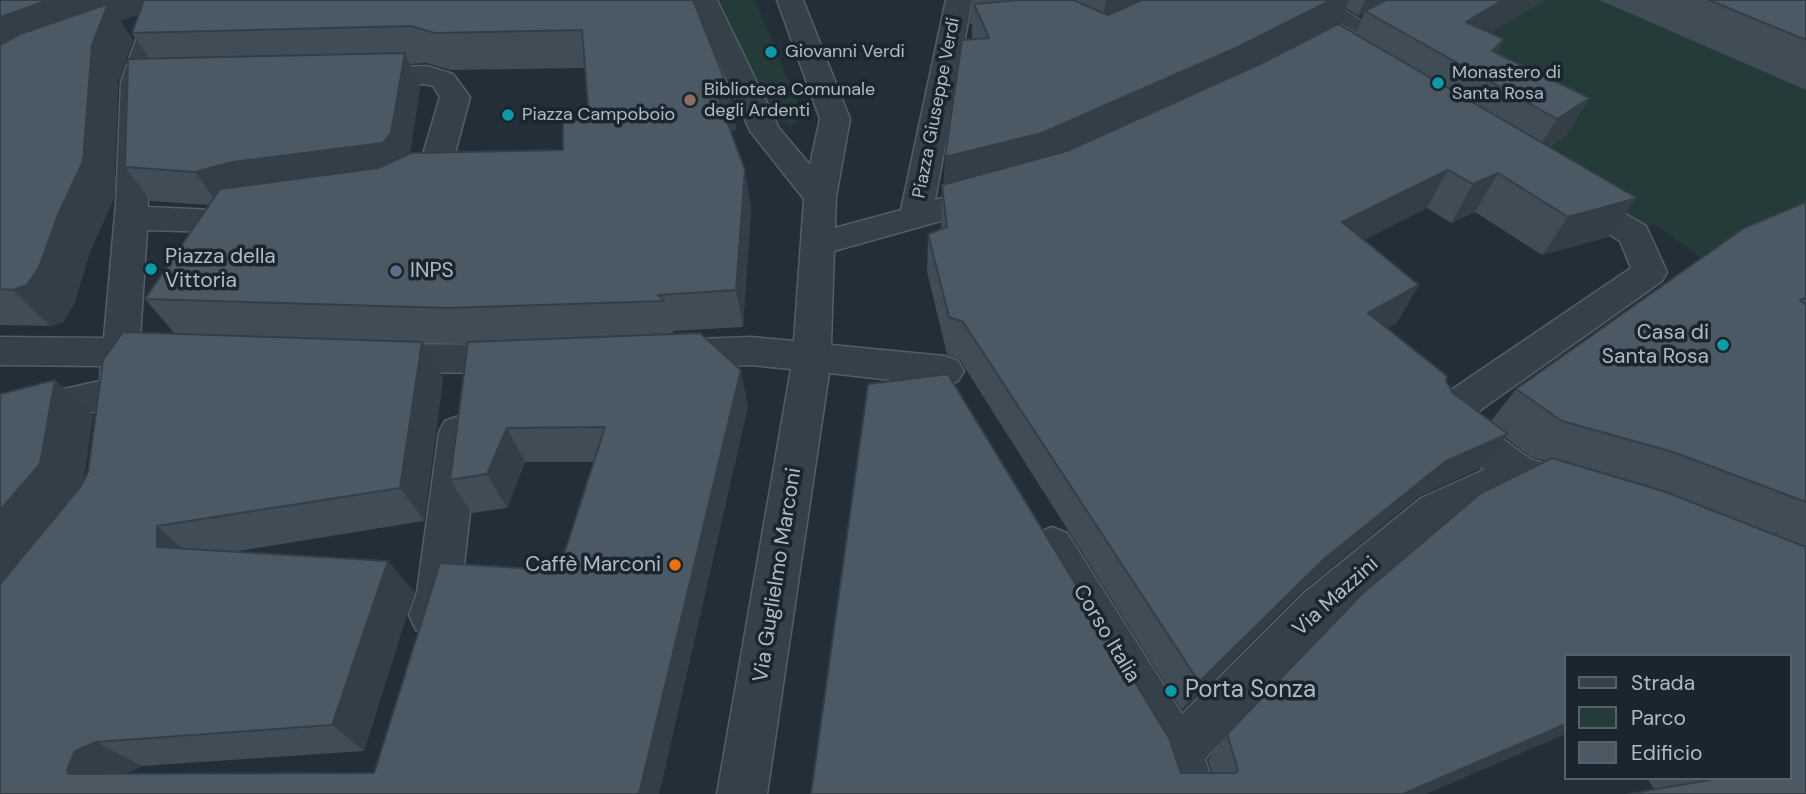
<!DOCTYPE html>
<meta charset="utf-8">
<style>
body{margin:0}
#map{position:relative;width:1806px;height:794px;overflow:hidden;background:#222e38;font-family:"DM Sans",sans-serif}
canvas{display:block}
.legend{position:absolute;left:1564px;top:654px;width:228px;height:126px;box-sizing:border-box;background:#1b252d;border:2px solid #57616a;margin:0;padding:9px 12px;list-style:none;font-size:21px;color:#b0bbc5}
.legend li{display:flex;align-items:center;gap:14px;height:35px}
.legend b{width:35px;border:2px solid #57616a}
</style>
<div id="map">
<canvas width="1806" height="794"></canvas>
<ul class="legend">
<li><b style="height:9px;background:#354049"></b>Strada</li>
<li><b style="height:19px;background:#253b3a"></b>Parco</li>
<li><b style="height:19px;background:#4a5964"></b>Edificio</li>
</ul>
</div>
<script>
const ctx = document.querySelector('canvas').getContext('2d');
ctx.lineJoin = 'round';
function fillPath(path, color) {
  ctx.fillStyle = color;
  ctx.fill(path, 'evenodd');
}
function poly(rows) {
  const path = new Path2D();
  for (const r of rows) {
    path.moveTo(r[0], r[1]);
    for (let i = 2; i < r.length; i += 2) path.lineTo(r[i], r[i + 1]);
  }
  return path;
}
function stroke(path, color, width, dash) {
  ctx.strokeStyle = color;
  ctx.lineWidth = width;
  ctx.lineCap = dash ? 'butt' : 'round';
  ctx.setLineDash(dash || []);
  ctx.stroke(path);
}
function label(font, color, halo, rows, align = 'center') {
  ctx.font = font + ' "DM Sans",sans-serif';
  ctx.lineWidth = 7;
  ctx.setLineDash([]);
  ctx.textBaseline = 'middle';
  ctx.strokeStyle = halo;
  ctx.fillStyle = color;
  for (const [text, x, y, turn = 0] of rows) {
    ctx.save();
    ctx.translate(x, y);
    ctx.rotate((+turn || 0) * Math.PI / 180);
    ctx.textAlign = isNaN(turn) ? turn : align;
    if (halo) ctx.strokeText(text, 0, 0);
    ctx.fillText(text, 0, 0);
    ctx.restore();
  }
}
fillPath(poly([
 [720,0,755,0,802,113,797,123,790,126,774,120],
 [1545,0,1599,0,1806,90,1806,224,1712,265,1652,223,1642,233,1447,60]
]), '#253b3a');
const service = poly([
 [1304,0,1329,0,1373,28,1369,32,1355,32,1304,0]
]);
const pedestrian = poly([
 [1517,455,1531,460,1537,472,1531,484,1451,524,1337,622,1205,759,1216,794,1166,794,1156,762,1030,546,1037,533,1052,527,1067,533,1182,714,1305,592,1421,498,1517,455]
]);
const minor = poly([
 [165,0,194,0,169,23,149,82,148,207,214,210,249,200,261,203,265,211,261,219,214,232,147,230,140,338,162,338,175,342,181,352,175,362,162,366,139,366,137,392,132,403,22,428,0,437,0,403,100,381,101,366,0,365,0,337,104,338,116,203,121,82,143,20,165,0],
 [691,0,717,0,779,128,810,165,820,119,777,0,803,0,850,119,836,197,835,228,901,210,946,0,972,0,935,200,990,185,1001,188,1006,196,1001,204,834,251,831,345,945,356,958,361,964,371,958,381,945,386,829,373,767,794,717,794,791,369,751,365,670,368,657,364,651,354,657,344,670,340,751,337,794,341,804,199,750,131,691,0],
 [427,66,453,74,470,97,454,157,423,193,405,200,394,197,389,189,423,154,440,97,433,86,425,84,364,86,354,83,350,77,354,71,364,68,427,66],
 [1573,186,1584,189,1646,226,1667,272,1662,281,1472,416,1530,459,1586,476,1592,488,1586,500,1571,505,1503,484,1429,427,1423,416,1429,405,1631,268,1620,241,1562,205,1557,197,1562,189,1573,186],
 [380,344,516,345,529,349,535,359,529,369,516,373,380,372,367,368,361,358,367,348,380,344],
 [459,416,473,421,479,432,461,592,448,630,432,636,416,630,409,615,417,592,439,432,445,421,459,416]
]);
stroke(service, '#535e66', 2);
stroke(pedestrian, '#535e66', 3);
stroke(minor, '#535e66', 3);
fillPath(service, '#354049');
fillPath(pedestrian, '#354049');
fillPath(minor, '#354049');
fillPath(poly([
 [0,0,693,0,730,93,736,130,731,132,751,208,743,327,673,331,673,334,748,406,659,794,0,794,55,380,93,415,83,482,175,334,145,299,209,205,151,201,125,167,149,58,132,33,138,14,120,21,133,40,118,82,114,198,90,252,74,304,63,322,50,326,0,325],
 [427,63,450,70,585,68,589,119,563,150,410,153,420,87,410,64],
 [423,343,467,344,450,480,472,513,507,508,525,462,594,462,565,551,536,569,374,773,125,774,142,766,364,751,414,592,388,561,232,552,424,521,443,378],
 [972,0,1545,0,1490,33,1504,39,1497,53,1590,98,1566,135,1549,147,1608,237,1542,255,1475,212,1451,223,1427,208,1364,240,1397,323,1387,328,1446,381,1453,393,1491,421,1516,389,1806,202,1806,794,1654,789,1647,778,1790,778,1790,656,1566,656,1426,794,1181,773,1212,773,1208,760,1227,734,1546,461,1531,457,1505,437,1479,469,1419,496,1303,590,1182,710,960,360,947,354,927,272,928,234,941,229,942,185,944,185,972,39,972,24,970,24],
 [1346,8,1358,16,1364,13,1356,34,1340,25],
 [1599,0,1806,0,1806,90]
]), '#404d56');
fillPath(poly([
 [49,0,161,0,146,12,120,21,133,40,118,82,114,198,90,252,74,304,63,322,50,326,13,290,0,72,0,17],
 [1106,0,1171,0,1100,33],
 [1331,0,1349,0,1340,25,1037,171,943,195,945,157],
 [1365,0,1388,0,1365,11,1364,13,1358,16],
 [1503,0,1545,0,1449,58,1466,22],
 [1504,39,1484,78,1492,51],
 [405,53,420,87,408,167,219,206,195,172],
 [730,93,736,130,725,135,718,97],
 [1590,98,1566,135,1533,156,1557,119],
 [745,170,751,208,743,327,736,290],
 [1448,170,1427,208,1324,260,1342,222],
 [1498,173,1475,212,1451,223,1473,184],
 [1637,198,1608,237,1542,255,1568,217],
 [1419,285,1397,323,1348,351,1368,313],
 [422,342,443,378,424,521,400,488],
 [741,370,748,406,659,794,639,794],
 [55,380,93,415,81,498,0,595,0,510],
 [507,428,525,462,507,508,487,474],
 [1508,434,1479,469,1419,496,1303,590,1182,710,1199,682,1325,558,1446,461],
 [157,526,193,558,157,547],
 [388,561,414,592,364,751,332,725],
 [1566,724,1566,734,1426,794,1403,794],
 [96,742,142,766,122,775,69,774,67,770,75,751]
]), '#343e46');
const building = poly([
 [0,0,49,0,0,17,0,0],
 [144,0,693,0,730,93,718,97,745,170,736,290,658,295,664,301,448,308,145,299,220,189,378,168,411,153,563,150,563,122,589,119,582,30,435,33,411,26,132,33,144,0],
 [1019,0,1073,0,1108,15,1142,0,1331,0,1238,47,1042,133,945,157,962,40,989,38,974,4,1019,0],
 [1386,0,1503,0,1466,22,1504,39,1492,51,1590,98,1557,119,1365,11,1386,0],
 [1709,0,1806,0,1806,40,1709,0],
 [108,4,92,45,83,161,58,215,39,267,27,285,13,290,0,289,0,45,20,34,108,4],
 [1338,24,1637,198,1568,217,1498,173,1473,184,1448,170,1342,222,1419,285,1368,313,1447,376,1446,381,1453,393,1508,434,1446,461,1325,558,1199,682,963,322,949,317,928,234,947,227,942,185,1067,151,1262,63,1338,24],
 [405,53,391,133,383,143,233,162,195,172,125,167,128,59,405,53],
 [1806,202,1806,298,1800,300,1806,305,1806,502,1673,452,1562,421,1516,389,1744,228,1806,202],
 [123,332,422,342,400,488,157,526,157,547,388,561,332,725,96,742,75,751,67,770,69,774,374,773,440,563,536,569,565,551,605,427,507,428,487,474,450,480,468,342,700,333,741,370,639,794,0,794,0,584,81,486,88,472,103,360,123,332],
 [948,374,1169,738,1181,773,1236,773,1238,770,1227,734,1363,593,1481,493,1552,458,1663,491,1806,547,1806,794,1628,794,1710,780,1709,778,1790,778,1790,656,1566,656,1566,724,1403,794,811,794,868,384,948,374],
 [55,380,40,464,0,510,0,394,55,380]
]);
fillPath(building, '#4a5964');
stroke(building, '#343e46', 2);
for (const [x, y, r, color] of [
 [771,52,7,"#0f9aa8"],
 [1438,83,7,"#0f9aa8"],
 [690,100,7,"#8d6e63"],
 [508,115,7,"#0f9aa8"],
 [151,269,7,"#0f9aa8"],
 [396,271,7,"#5c6f8a"],
 [1723,345,7,"#0f9aa8"],
 [675,565,7,"#e8710a"],
 [1171,691,7,"#0f9aa8"]
]) {
  const dot = new Path2D();
  dot.arc(x, y, r, 0, 2 * Math.PI);
  ctx.fillStyle = color;
  ctx.fill(dot);
  stroke(dot, '#1b252d', 2.5);
}
label('18px', '#b0bbc5', '#1b252d', [
 ["Giovanni Verdi",785,52],
 ["Monastero di",1452,73],
 ["Santa Rosa",1452,94],
 ["Biblioteca Comunale",704,90],
 ["degli Ardenti",704,111],
 ["Piazza Campoboio",522,115]
], 'left');
label('18px', '#b0bbc5', '#1b252d', [
 ["Piazza Giuseppe Verdi",937,108,-79]
]);
label('21px', '#b0bbc5', '#1b252d', [
 ["Piazza della",165,257],
 ["Vittoria",165,281],
 ["INPS",410,271],
 ["Casa di",1709,333,"right"],
 ["Santa Rosa",1709,357,"right"],
 ["Caffè Marconi",661,565,"right"]
], 'left');
label('21px', '#b0bbc5', '#1b252d', [
 ["Via Guglielmo Marconi",778,575,-81],
 ["Via Mazzini",1336,597,-42],
 ["Corso Italia",1106,634,59]
]);
label('24px', '#b0bbc5', '#1b252d', [
 ["Porta Sonza",1185,691]
], 'left');
</script>
